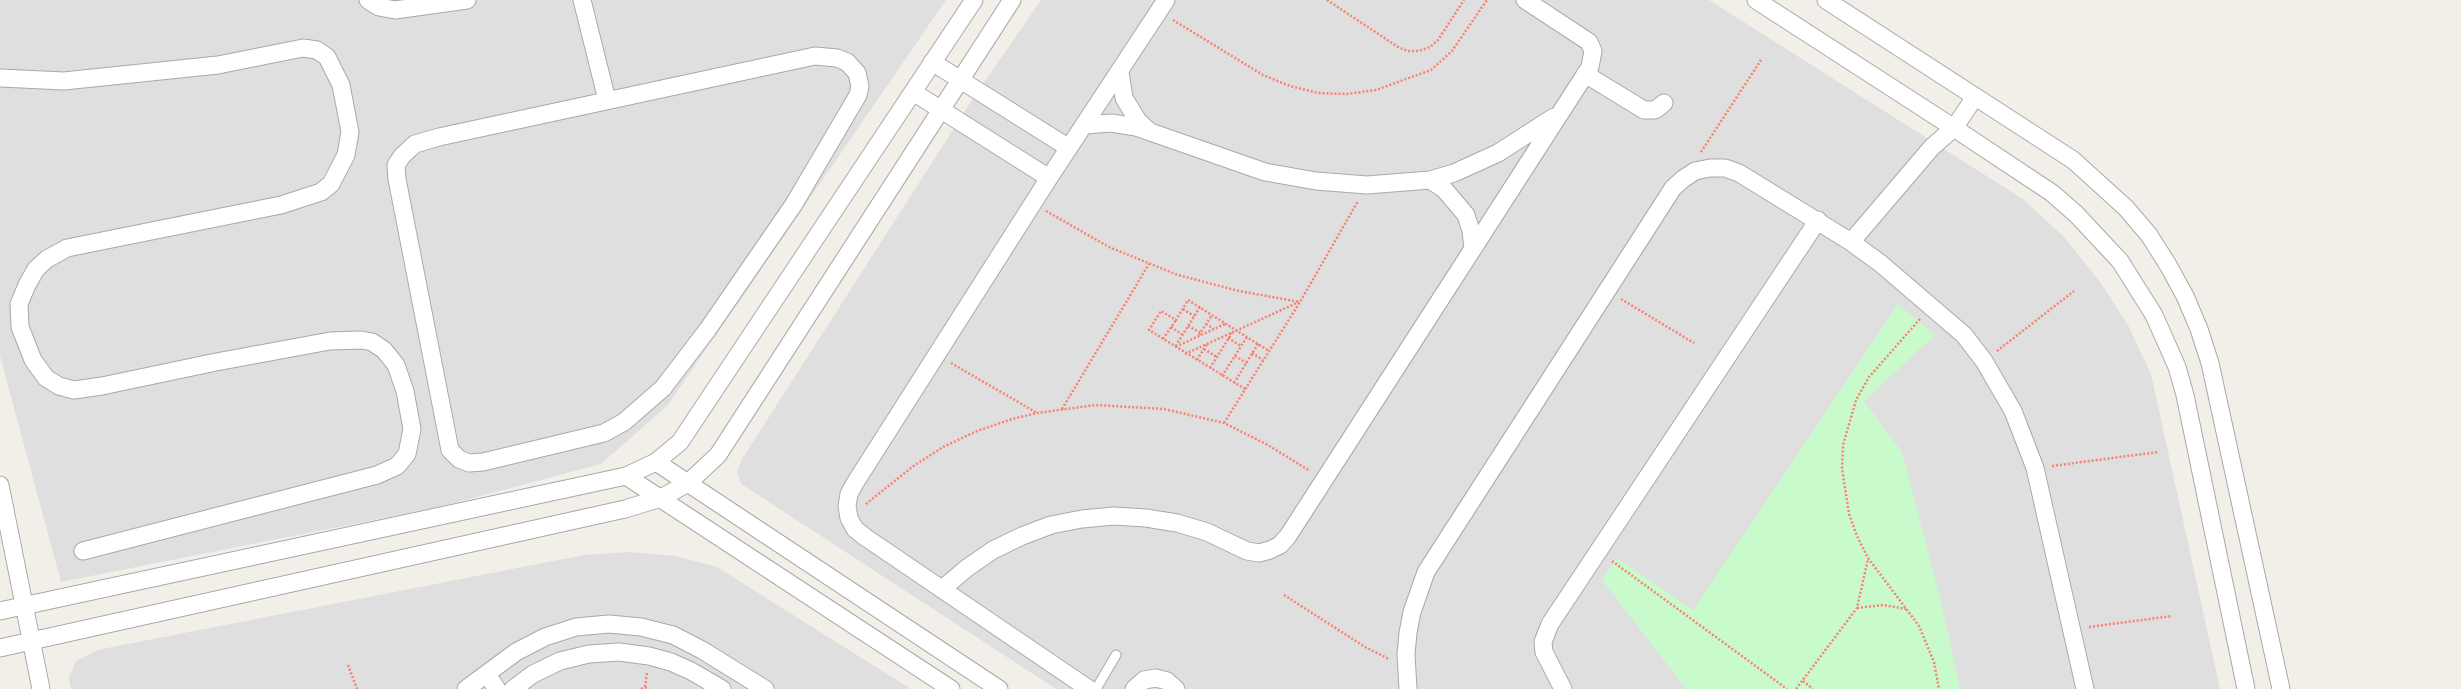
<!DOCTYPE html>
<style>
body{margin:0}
canvas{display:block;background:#f2efe9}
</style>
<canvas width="2461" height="689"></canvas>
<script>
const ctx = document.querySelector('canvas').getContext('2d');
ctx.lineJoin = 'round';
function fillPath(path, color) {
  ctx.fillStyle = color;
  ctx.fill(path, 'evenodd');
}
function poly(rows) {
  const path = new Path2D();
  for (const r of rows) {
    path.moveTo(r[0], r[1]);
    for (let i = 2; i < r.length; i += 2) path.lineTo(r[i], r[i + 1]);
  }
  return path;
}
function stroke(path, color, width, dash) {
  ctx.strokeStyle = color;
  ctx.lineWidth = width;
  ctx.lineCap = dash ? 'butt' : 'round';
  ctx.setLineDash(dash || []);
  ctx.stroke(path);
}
fillPath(poly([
 [0,0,946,0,668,405,601,464,439,507,61,582,0,356],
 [1041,0,1709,0,2023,199,2063,236,2098,279,2128,325,2151,374,2220,689,1056,689,752,491,741,484,737,471,742,459,974,97],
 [629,552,676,556,717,567,911,689,71,689,69,678,76,661,97,650,584,555]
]), '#e0dfdf');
fillPath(poly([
 [1898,304,1935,335,1864,401,1902,452,1942,605,1960,689,1686,689,1602,580,1617,558,1693,610]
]), '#c8facc');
const service = poly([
 [1096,689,1116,655]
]);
const minor = poly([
 [368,0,379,7,395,10,467,0],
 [582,0,607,100],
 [1756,0,1954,128,2052,193,2076,214,2120,261,2154,315,2177,367,2185,395,2246,689],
 [1826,0,2073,160,2126,208,2149,235,2168,265,2185,296,2199,329,2210,363,2281,689],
 [815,56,837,58,847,62,857,73,860,86,858,95,794,204,708,329,663,388,624,422,604,433,483,462,469,463,459,459,450,450,397,179,396,165,402,156,415,144,439,137,815,56],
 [932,62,1069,148],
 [1120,72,1124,98,1138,121,1148,130],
 [1585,74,1644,110,1655,110,1664,103],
 [0,78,64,81,218,65,303,48,317,50,327,57,341,85,350,132,346,155,331,184,321,192,281,205,67,248,47,259,36,269,27,285,19,304,20,327,33,360,46,378,59,386,74,390,102,386,216,362,330,341,361,340,372,342,384,350,396,365,405,391,412,429,407,454,397,466,377,475,83,551],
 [913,92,1049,178],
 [1085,125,1111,123,1136,127,1265,172,1316,181,1367,185,1430,180,1454,173,1498,153,1554,117],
 [1430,180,1444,189,1466,215,1471,231,1473,248],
 [1851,242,1932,147,1954,128,1975,97],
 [656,462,999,689],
 [626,476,951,689],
 [0,485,41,689],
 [942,589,967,568,993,550,1022,536,1051,525,1082,519,1114,516,1146,518,1177,523,1207,532,1247,551,1259,553,1270,550,1280,545,1288,536,1590,67,1593,51,1589,42,1525,0],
 [0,611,626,476,656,462,680,442,974,0],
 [0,648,625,509,661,498,688,483,718,455,1012,0],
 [487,675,497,689],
 [466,689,516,652,545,637,576,627,609,624,641,627,673,635,702,650,765,689],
 [513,689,533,674,560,661,589,654,619,652,649,656,671,662,691,671,722,689],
 [1089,689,865,537,855,529,849,518,847,506,849,494,855,483,1049,178,1166,0],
 [1134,689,1144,680,1156,678,1167,681,1176,689],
 [1408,689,1406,654,1408,633,1412,612,1426,572,1673,188,1683,179,1695,171,1710,168,1725,168,1739,173,1851,242,1880,263,1964,335,1984,361,2013,411,2035,468,2085,689],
 [1563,689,1544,652,1543,642,1550,624,1818,220]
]);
stroke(service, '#a9a9a9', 11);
stroke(minor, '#a9a9a9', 19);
stroke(poly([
 [1327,0,1398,47,1408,51,1419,51,1430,47,1438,40,1464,0],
 [1173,20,1263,75,1290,86,1318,93,1347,94,1376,90,1431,70,1452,51,1487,0],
 [1701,152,1761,60],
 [1046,211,1109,247,1178,275,1239,291,1300,302],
 [1621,299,1694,343],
 [1200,307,1175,347,1225,324],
 [1183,309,1194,316],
 [1920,319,1869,377,1856,400,1843,445,1842,468,1849,514,1857,536,1868,558,1919,626,1934,662,1939,689],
 [1206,324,1214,329],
 [1188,326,1201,333],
 [1171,327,1183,335],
 [1199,335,1212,315],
 [1228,338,1241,346],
 [1163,339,1176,320],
 [1204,349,1217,357],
 [1997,351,2074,291],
 [1252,353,1263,360],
 [1185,354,1299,302],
 [1235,356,1247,363],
 [1197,360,1207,344],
 [951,363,1037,413],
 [1210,368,1232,333],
 [1222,376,1247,337],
 [1234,383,1258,344],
 [1245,389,1149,330,1161,311,1176,320,1188,300,1269,351],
 [1062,409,1149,264],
 [1224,423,1300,302,1358,201],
 [2052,466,2158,452],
 [866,504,912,467,943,447,977,431,1012,419,1037,413,1096,405,1164,409,1224,423,1268,445,1310,471],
 [1612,561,1787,689],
 [1284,595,1365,647,1389,659],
 [1857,608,1883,605,1906,609],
 [2089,627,2172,616],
 [348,665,357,689],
 [1803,681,1813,689],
 [645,687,647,673],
 [645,687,649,689],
 [641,689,645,687],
 [1796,689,1857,608,1868,559]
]), '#fa8072', 2.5, [2, 2]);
stroke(service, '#fff', 9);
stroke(minor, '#fff', 17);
</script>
